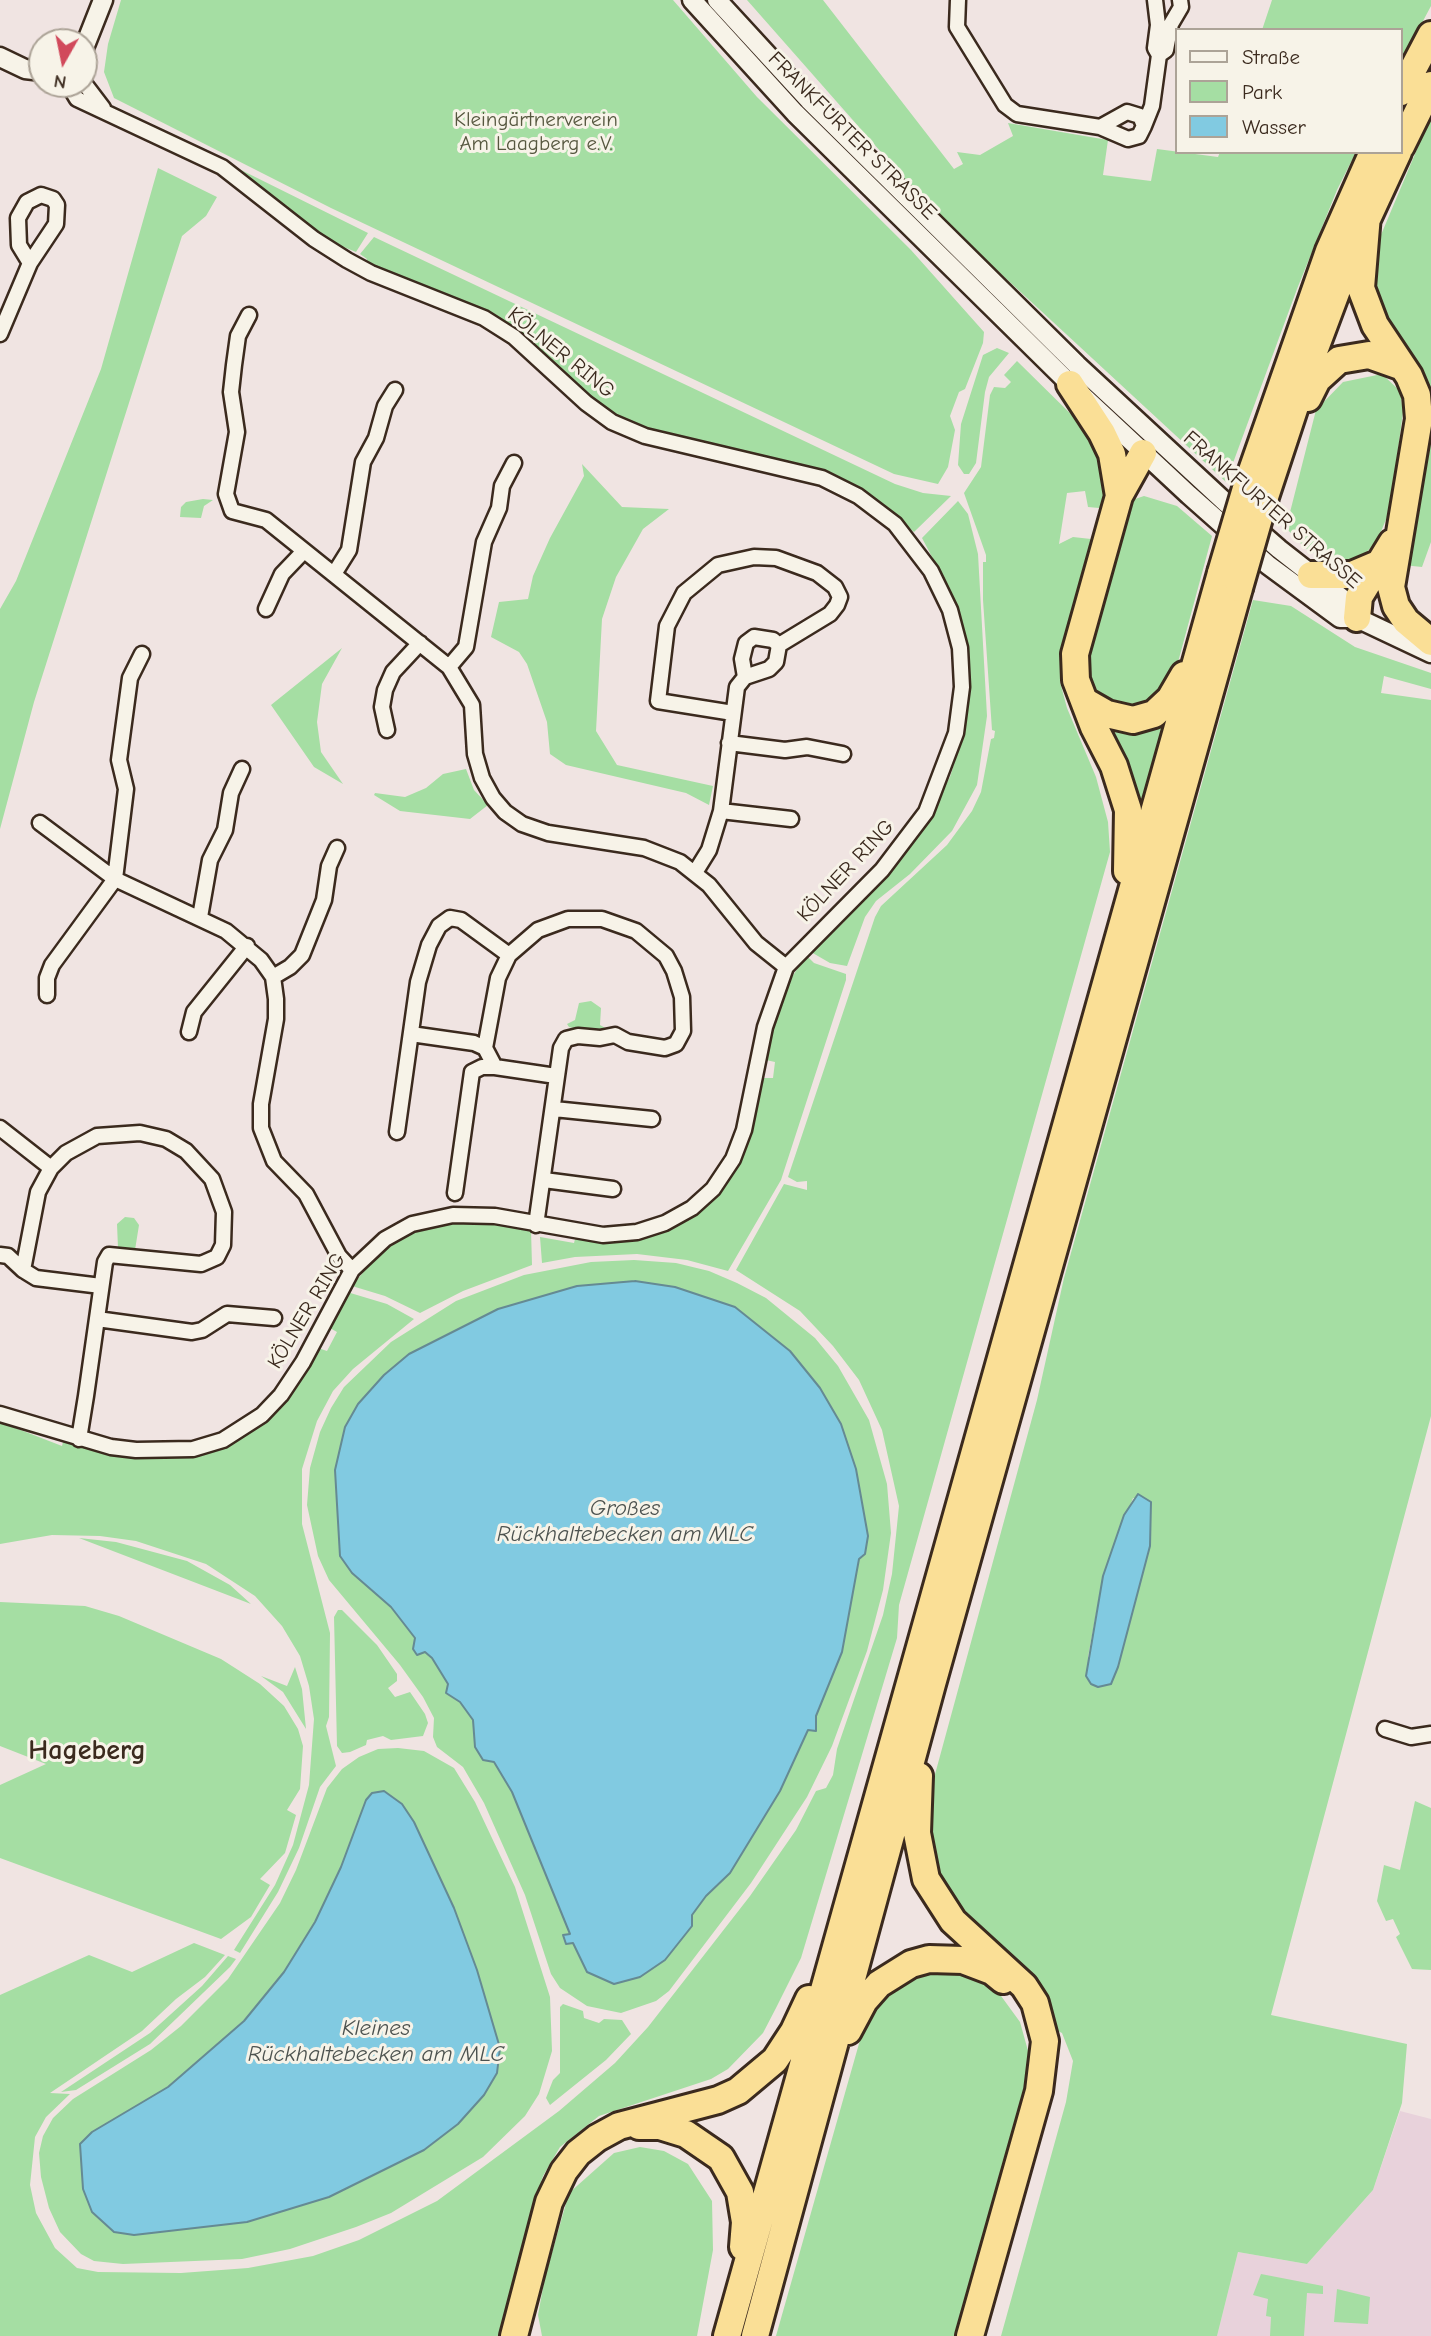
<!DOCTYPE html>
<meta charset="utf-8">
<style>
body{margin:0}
#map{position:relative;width:1431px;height:2336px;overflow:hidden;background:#f0e4e2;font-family:"Comic Neue",sans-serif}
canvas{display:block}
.legend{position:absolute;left:1175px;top:28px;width:228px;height:126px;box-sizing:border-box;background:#f7f3e8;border:2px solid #aca397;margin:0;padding:9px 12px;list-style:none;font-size:21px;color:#3b2a1e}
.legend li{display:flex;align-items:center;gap:14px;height:35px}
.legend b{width:35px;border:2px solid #aca397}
.north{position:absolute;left:28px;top:28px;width:70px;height:70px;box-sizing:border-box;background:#f7f3e8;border:2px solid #aca397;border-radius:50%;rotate:189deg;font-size:19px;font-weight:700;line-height:28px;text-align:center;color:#3b2a1e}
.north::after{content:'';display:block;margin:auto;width:24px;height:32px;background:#d1495b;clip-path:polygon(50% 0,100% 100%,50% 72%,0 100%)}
</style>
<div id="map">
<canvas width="1431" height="2336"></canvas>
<ul class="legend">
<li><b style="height:9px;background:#f7f3e8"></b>Straße</li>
<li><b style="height:19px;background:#a5dea3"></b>Park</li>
<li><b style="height:19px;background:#81cae1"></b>Wasser</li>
</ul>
<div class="north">N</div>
</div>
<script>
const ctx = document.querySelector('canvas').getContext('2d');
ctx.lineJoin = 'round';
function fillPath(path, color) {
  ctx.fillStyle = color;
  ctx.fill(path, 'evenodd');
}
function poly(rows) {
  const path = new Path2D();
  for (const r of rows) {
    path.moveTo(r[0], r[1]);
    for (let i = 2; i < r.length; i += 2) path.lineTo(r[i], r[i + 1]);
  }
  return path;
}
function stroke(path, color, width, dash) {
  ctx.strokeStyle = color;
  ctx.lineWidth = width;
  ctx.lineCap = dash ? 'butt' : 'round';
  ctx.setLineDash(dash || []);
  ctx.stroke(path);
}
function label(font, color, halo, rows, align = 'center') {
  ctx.font = font + ' "Comic Neue",sans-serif';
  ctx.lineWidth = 6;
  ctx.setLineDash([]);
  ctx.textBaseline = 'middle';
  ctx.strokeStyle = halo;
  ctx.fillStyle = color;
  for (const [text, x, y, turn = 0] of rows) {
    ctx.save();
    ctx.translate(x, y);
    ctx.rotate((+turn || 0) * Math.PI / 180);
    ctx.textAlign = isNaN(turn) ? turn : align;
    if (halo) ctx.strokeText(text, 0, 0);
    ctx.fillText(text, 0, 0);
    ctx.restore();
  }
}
fillPath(poly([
 [1400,2111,1431,2119,1431,2336,1217,2336,1238,2252,1307,2264,1373,2190]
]), '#e8d2db');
fillPath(poly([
 [121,0,673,0,757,97,911,250,984,332,983,343,965,389,959,392,950,416,955,430,948,467,938,484,894,474,331,208,114,98,104,72,108,44],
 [747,0,823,0,954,169,963,164,957,152,980,155,1013,136,1008,123,1108,140,1103,175,1151,181,1157,149,1218,157,1220,152,1356,152,1337,190,1297,289,1226,482,933,211],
 [1272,0,1431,0,1431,6,1401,62,1401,30,1262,30],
 [1431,116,1431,542,1422,567,1403,565,1427,449,1427,384,1383,313,1375,277,1378,242],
 [231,165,368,233,356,252,324,239],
 [158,168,217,197,206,216,182,236,34,702,0,829,0,609,16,581,101,369],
 [374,237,895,484,923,493,951,496,914,532,872,496,842,479,806,465,661,434,630,422,601,406,506,323,470,304,365,263,367,259,360,254],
 [997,348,1009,353,989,377,985,392,976,463,969,474,964,474,958,465,961,424,983,355],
 [1017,361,1085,428,1093,438,1107,474,1106,502,1099,508,1088,507,1085,491,1067,493,1059,544,1073,537,1091,539,1063,645,1060,682,1067,708,1096,777,1108,822,1110,852,899,1605,897,1638,801,1958,776,2008,763,2033,728,2069,711,2079,599,2116,560,2147,543,2176,535,2200,503,2336,0,2336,0,1995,89,1955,132,1972,194,1943,225,1955,205,1977,176,1999,142,2031,50,2093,70,2094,46,2117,35,2137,30,2185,36,2213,55,2248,77,2268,98,2272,181,2273,248,2268,313,2256,359,2240,437,2201,559,2111,615,2063,648,2027,750,1896,796,1830,816,1791,826,1788,833,1775,837,1749,883,1615,892,1574,899,1506,882,1430,859,1380,833,1346,800,1311,736,1270,784,1184,807,1190,807,1181,797,1182,788,1177,875,917,881,906,947,845,972,811,981,792,991,739,994,738,995,731,992,730,983,600,983,562,986,562,986,555,964,493,981,467,990,395,994,387,1005,388,1011,382,1004,375],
 [1382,374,1400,391,1403,412,1390,510,1377,541,1360,559,1334,565,1305,548,1286,528,1316,410,1343,382],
 [582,464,622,507,669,509,643,529,616,577,602,619,596,731,617,765,713,786,709,805,686,793,566,765,550,754,547,722,527,664,519,652,491,637,499,602,528,599,533,576,550,538,584,476],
 [1144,496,1177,506,1212,536,1177,666,1163,695,1127,712,1093,695,1084,679,1087,634,1124,509,1135,499],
 [203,499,213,500,204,506,201,518,180,517,181,507,186,502],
 [958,501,968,514,978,554,987,716,977,785,952,831,910,874,876,901,865,917,847,966,830,963,811,952,844,922,842,917,911,846,950,777,963,735,968,693,962,627,951,593,922,538],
 [1253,600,1291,606,1355,647,1431,673,1431,689,1384,676,1381,693,1431,700,1431,1416,1271,2015,1407,2044,1402,2103,1373,2190,1307,2264,1238,2252,1217,2336,1001,2336,1066,2102,1073,2061,1062,2033,1056,2030,1044,1998,1020,1965,961,1914,936,1875,930,1849,928,1800,1037,1400,1064,1278],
 [1133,1498,1151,1502,1150,1546,1118,1667,1088,1657,1103,1576],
 [342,648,322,684,317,722,321,752,343,784,314,767,271,705],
 [1164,720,1140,810,1105,729,1108,723],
 [466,769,474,790,488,805,470,819,400,811,374,795,375,793,405,797,426,788,443,774],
 [806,955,814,963,846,974,846,980,781,1180,728,1271,687,1260,637,1254,575,1257,542,1263,540,1237,574,1243,575,1239,635,1239,676,1225,714,1198,730,1179,742,1155,751,1133,763,1078,773,1078,775,1062,766,1060,771,1032,787,985],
 [591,1001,601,1008,600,1025,607,1029,597,1033,569,1027,567,1024,575,1020,579,1003],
 [125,1217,134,1218,139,1225,135,1250,118,1248,117,1224],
 [469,1221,531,1230,532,1265,463,1291,420,1313,385,1296,352,1286,379,1253,399,1239,420,1229],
 [634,1260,676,1263,709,1271,737,1283,766,1298,815,1338,838,1366,869,1420,887,1484,891,1533,883,1590,867,1651,832,1746,807,1797,751,1883,669,1991,656,2001,621,2013,587,2006,560,1988,551,1974,525,1895,484,1803,463,1767,437,1747,433,1737,434,1718,423,1697,400,1665,329,1580,318,1556,307,1505,310,1468,320,1432,331,1408,344,1387,391,1342,456,1301,524,1275,591,1262],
 [347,1292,387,1304,414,1319,353,1369,333,1391,317,1421,302,1469,302,1524,330,1633,329,1717,326,1726,336,1766,320,1787,299,1848,278,1892,240,1953,234,1950,275,1885,293,1845,309,1785,314,1719,309,1686,300,1656,282,1626,255,1596,206,1564,136,1541,100,1536,52,1535,0,1544,0,1422,62,1446,63,1442,122,1455,189,1456,219,1447,247,1435,271,1417,307,1371,318,1348,327,1351,337,1332,328,1327],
 [79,1538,116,1542,187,1561,230,1585,251,1604],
 [0,1602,85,1606,119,1616,221,1659,260,1684,284,1706,298,1729,303,1746,300,1789,287,1810,296,1815,285,1853,260,1879,270,1885,251,1917,221,1939,0,1858,0,1785,46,1764,0,1746],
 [338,1610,342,1610,377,1645,397,1674,397,1681,388,1688,395,1697,410,1692,425,1714,428,1723,423,1736,391,1740,383,1736,367,1740,366,1745,350,1752,342,1753,337,1746,334,1617],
 [295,1667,302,1689,306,1729,283,1692,261,1676,287,1686],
 [398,1748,424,1751,454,1768,475,1802,515,1887,550,1997,552,2051,539,2094,525,2116,483,2157,391,2213,356,2227,290,2249,242,2259,123,2264,94,2261,81,2254,60,2232,49,2208,41,2177,39,2153,43,2136,53,2118,73,2099,151,2050,181,2026,228,1979,280,1903,296,1870,327,1788,342,1769,359,1757,378,1749],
 [341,1867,477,1970,500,2047,497,2073,484,2095,158,2230,134,2235,92,2132,168,2087,244,2021,284,1972,315,1922],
 [1415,1801,1431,1808,1431,1970,1412,1969,1396,1937,1400,1934,1393,1919,1386,1921,1377,1901,1384,1865,1400,1870],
 [228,1956,236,1959,230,1967,150,2044,76,2090,61,2092,150,2033,202,1986],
 [931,1970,960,1971,996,1989,1020,2022,1030,2058,1024,2101,954,2336,776,2336,866,2019,901,1981],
 [563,2004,583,2011,584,2018,599,2023,604,2019,622,2020,631,2034,606,2060,550,2105,546,2098,553,2080,560,2073,560,2007],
 [640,2147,664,2151,688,2164,712,2201,713,2250,697,2336,542,2336,538,2315,545,2277,569,2193,614,2153],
 [1261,2274,1323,2286,1323,2294,1307,2293,1304,2336,1270,2336,1271,2317,1266,2316,1268,2299,1253,2295],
 [1337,2289,1370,2297,1368,2324,1334,2322]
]), '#a5dea3');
const water = poly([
 [635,1281,675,1287,735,1307,790,1351,820,1388,841,1424,856,1469,868,1536,865,1554,859,1559,842,1652,816,1716,816,1731,808,1730,780,1791,730,1873,706,1896,692,1915,692,1926,665,1960,640,1977,614,1984,587,1972,573,1943,566,1944,563,1935,570,1934,512,1792,494,1762,483,1760,475,1747,473,1720,460,1702,446,1693,448,1684,432,1658,425,1652,417,1655,413,1649,415,1638,391,1607,352,1573,340,1556,335,1470,345,1427,358,1404,384,1375,409,1354,498,1309,577,1286,635,1281],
 [1138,1494,1151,1502,1150,1546,1118,1667,1111,1684,1098,1687,1091,1684,1086,1676,1103,1576,1124,1515,1138,1494],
 [384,1791,402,1804,414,1822,454,1908,477,1970,500,2048,497,2073,484,2095,458,2124,424,2150,329,2197,247,2222,134,2235,114,2232,92,2212,83,2189,80,2144,92,2132,168,2087,244,2021,284,1972,315,1922,341,1867,366,1800,372,1793,384,1791]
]);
fillPath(water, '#81cae1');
stroke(water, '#658a93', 2);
const minor = poly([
 [958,0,957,27,1005,105,1017,114,1100,127,1128,139,1139,136,1144,126,1140,116,1127,112,1100,127],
 [1159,55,1166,50,1171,24,1181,7,1180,0],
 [84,83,103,108],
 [1144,126,1152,106,1159,55,1155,48,1158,25,1155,0],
 [249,315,238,336,234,365,231,392,237,432,226,494,232,511,266,520,449,667,472,705,475,754,482,778,493,798,505,812,522,824,548,833,644,848,680,862,709,885,756,943,786,967],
 [0,334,30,263,56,224,57,205,53,199,41,195,27,202,18,218,19,245,30,263],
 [334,574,349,550,363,462,376,438,385,406,395,390],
 [266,609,282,574,304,551],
 [449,667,466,647,484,542,499,508,502,486,514,463],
 [733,713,658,701,667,626,684,593,718,565,754,557,776,558,817,573,835,587,840,597,837,605,830,614,779,645],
 [387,730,382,707,385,690,393,672,420,643],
 [729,743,785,750,807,747,843,754],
 [721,811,791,819],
 [40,823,115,879,226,931,261,960,273,977,276,999,276,1019,261,1104,261,1128,274,1161,306,1194,339,1256,352,1270],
 [696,871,709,850,721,811,737,687,745,677,769,669,776,662,779,645,773,640,754,637,746,643,742,659,745,677],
 [115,879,126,789,119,760,130,678,142,654],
 [200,917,210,860,225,830,231,793,242,769],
 [273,977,290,967,302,955,324,900,329,866,337,848],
 [47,995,47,978,52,965,115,879],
 [189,1032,194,1012,247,946],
 [411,1034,474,1043,485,1048],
 [554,1109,652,1119],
 [0,1128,51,1168],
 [397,1132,418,982,429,945,439,926,450,918,461,920,509,955],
 [544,1180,613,1189],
 [455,1193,472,1072,482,1067,495,1067],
 [536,1225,561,1048,566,1039,578,1036,600,1038,615,1035,628,1042,665,1048,676,1044,683,1031,682,997,674,971,666,956,636,931,602,919,568,919,538,930,509,955,498,978,485,1048,495,1067,556,1076],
 [0,1255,8,1256,23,1270],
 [97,1319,192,1332,202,1330,227,1314,274,1318],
 [0,1414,111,1447,136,1450,193,1449,223,1440,262,1415,281,1395,303,1362,352,1270,385,1239,412,1224,453,1215,495,1216,603,1235,637,1232,665,1223,692,1208,713,1189,733,1159,744,1130,765,1027,786,967,882,870,926,812,956,733,962,687,960,648,950,610,931,571,895,524,858,496,822,478,645,436,612,422,586,403,514,337,484,318,371,273,347,260,314,239,222,167,77,99,68,84],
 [79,1439,86,1396,105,1262,109,1255,201,1264,217,1257,223,1245,224,1212,212,1179,186,1151,166,1139,140,1133,97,1136,66,1153,51,1168,38,1192,23,1270,36,1278,101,1286],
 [1385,1729,1411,1737,1431,1734]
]);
const tertiary = poly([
 [692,0,795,113,1070,384,1189,495,1268,565,1340,618,1357,618,1431,653],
 [717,0,809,100,1077,365,1225,502,1279,549,1348,603,1357,618],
 [84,48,103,0],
 [0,57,25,69,42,71]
]);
const motorway = poly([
 [1401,92,1431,35],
 [1401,146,1431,85],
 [1367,215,1361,288,1375,325,1409,376,1417,395,1419,419,1391,587,1396,606,1406,621,1431,642],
 [1070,384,1102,433,1112,454,1119,496],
 [1308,398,1317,380,1339,360,1369,355,1400,366],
 [1247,485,1329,251,1373,152],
 [1265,497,1307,370,1349,258,1398,152],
 [1311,575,1352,575,1378,564],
 [1357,618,1359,597,1392,543],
 [1086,702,1107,714,1133,720,1154,714,1170,699,1184,675],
 [1127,871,1128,810,1114,766,1094,727,1076,680,1075,654,1119,496,1143,453],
 [919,1776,917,1833,926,1879,953,1921,1024,1986,1035,2003,1045,2041,1039,2091,970,2336],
 [848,2031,864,2001,879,1984,911,1964,929,1959,963,1960,992,1971,1003,1980],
 [639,2126,660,2126,686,2134,721,2158,740,2192,745,2222,743,2247],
 [514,2336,549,2202,564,2171,578,2153,597,2138,619,2126,718,2100,738,2091,775,2060,794,2031,809,1999],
 [727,2336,1221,573],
 [755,2336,932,1684,1239,588]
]);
stroke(minor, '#3b2a1e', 19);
stroke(tertiary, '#3b2a1e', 23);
stroke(motorway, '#3b2a1e', 32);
stroke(minor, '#f7f3e8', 14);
stroke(tertiary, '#f7f3e8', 18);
stroke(motorway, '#fadf96', 26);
const motorwayBridge = poly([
 [1221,573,1247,485],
 [1239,588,1265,497]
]);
stroke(motorwayBridge, '#3b2a1e', 32, []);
stroke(motorwayBridge, '#fadf96', 26);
label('21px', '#56573f', '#f7f3e8', [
 ["Kleingärtnerverein",536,120],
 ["Am Laagberg e.V.",536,144]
]);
label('21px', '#3b2a1e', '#f7f3e8', [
 ["FRANKFURTER STRASSE",852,136,45],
 ["KÖLNER RING",561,353,39],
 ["FRANKFURTER STRASSE",1272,510,41],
 ["KÖLNER RING",846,871,-47],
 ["KÖLNER RING",307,1311,-59]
]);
label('italic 23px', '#4c524f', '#f7f3e8', [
 ["Großes",625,1508],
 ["Rückhaltebecken am MLC",625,1534],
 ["Kleines",376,2028],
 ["Rückhaltebecken am MLC",376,2054]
]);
label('bold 28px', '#3b2a1e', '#f7f3e8', [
 ["Hageberg",87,1751]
]);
</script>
